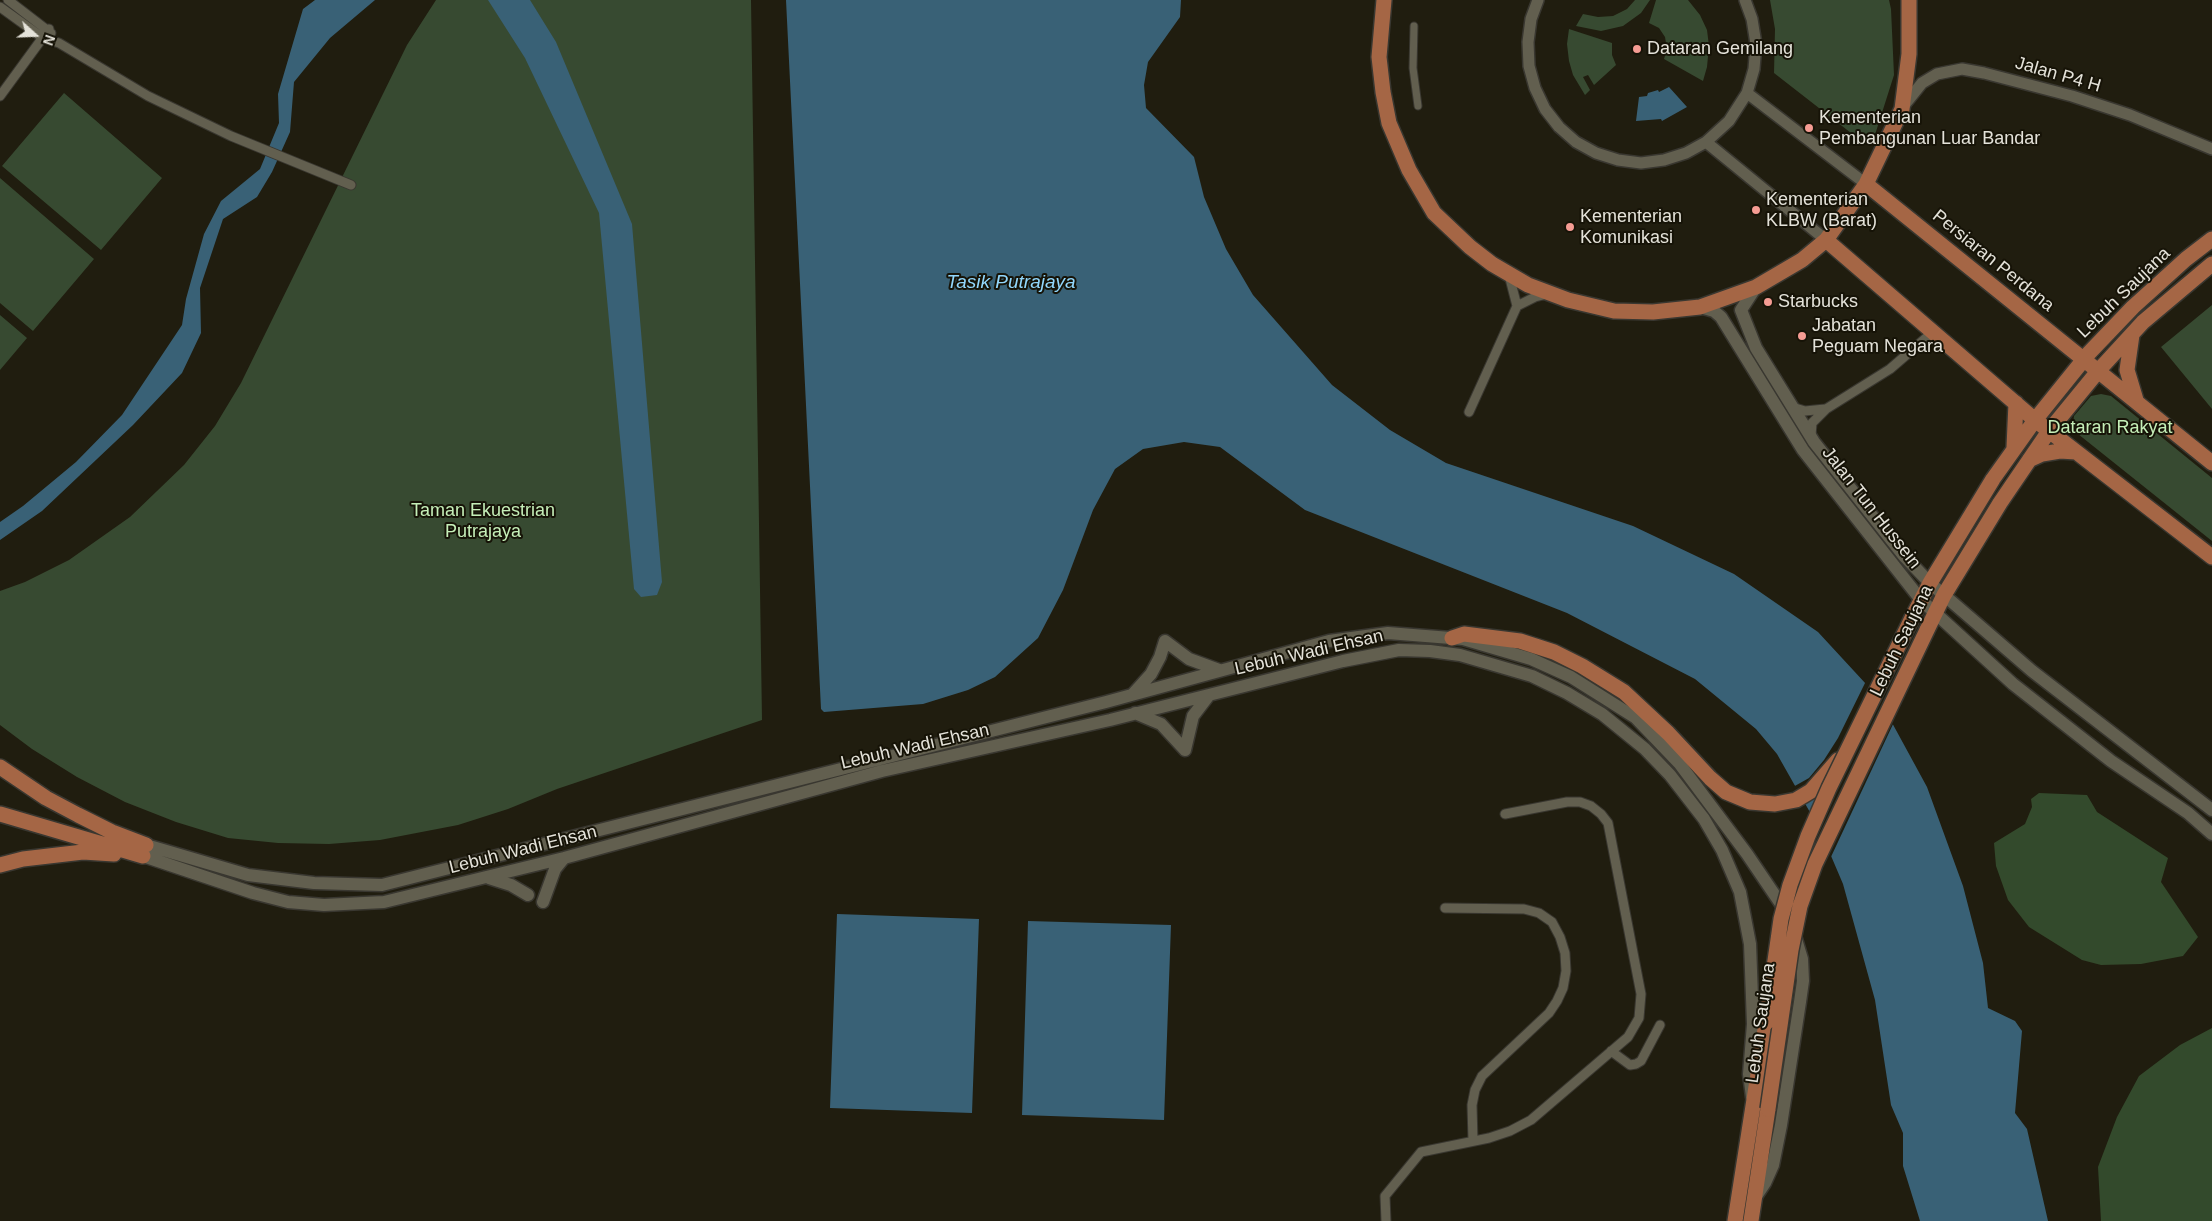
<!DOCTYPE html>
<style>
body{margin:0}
#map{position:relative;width:2212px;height:1221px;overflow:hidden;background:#201d0f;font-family:Arial,sans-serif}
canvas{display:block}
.north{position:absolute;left:10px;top:10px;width:50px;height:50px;-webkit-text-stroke:4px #161307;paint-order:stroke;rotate:110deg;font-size:14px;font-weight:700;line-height:20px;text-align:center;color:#e4e2d9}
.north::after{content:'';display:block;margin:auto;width:18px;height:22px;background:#e4e2d9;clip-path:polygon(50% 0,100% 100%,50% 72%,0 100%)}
</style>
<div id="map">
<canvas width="2212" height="1221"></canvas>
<div class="north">N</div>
</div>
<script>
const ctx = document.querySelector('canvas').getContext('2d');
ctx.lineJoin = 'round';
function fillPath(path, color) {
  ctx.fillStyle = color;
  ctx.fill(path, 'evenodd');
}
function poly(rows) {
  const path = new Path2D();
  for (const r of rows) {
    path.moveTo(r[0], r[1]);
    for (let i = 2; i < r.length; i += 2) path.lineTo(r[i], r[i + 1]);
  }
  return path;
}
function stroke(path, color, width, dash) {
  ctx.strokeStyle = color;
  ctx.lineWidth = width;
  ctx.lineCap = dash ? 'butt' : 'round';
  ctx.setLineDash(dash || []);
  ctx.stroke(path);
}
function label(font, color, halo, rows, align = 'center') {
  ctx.font = font + ' Arial,sans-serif';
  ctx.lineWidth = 4;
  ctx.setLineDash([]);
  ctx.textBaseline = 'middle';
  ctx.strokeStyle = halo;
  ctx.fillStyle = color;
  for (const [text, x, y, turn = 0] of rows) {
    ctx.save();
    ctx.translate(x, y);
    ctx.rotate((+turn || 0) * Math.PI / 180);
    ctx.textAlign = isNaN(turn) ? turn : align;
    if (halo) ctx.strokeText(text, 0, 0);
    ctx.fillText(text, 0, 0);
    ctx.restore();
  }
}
fillPath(poly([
 [436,0,751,0,762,720,557,789,508,809,458,825,380,840,329,844,278,843,228,838,176,822,125,802,77,777,32,749,0,725,0,591,25,582,69,560,130,517,184,465,215,426,241,383,407,45],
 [1635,0,1650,0,1641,13,1623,26,1601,31,1576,26,1583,14,1598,17,1613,16,1627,9],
 [1656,0,1688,0,1700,15,1707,30,1709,46,1707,67,1703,81,1664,59,1667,49,1665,37,1659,28,1649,23],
 [1770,0,1889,0,1891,9,1894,75,1873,141,1860,140,1774,73,1775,29],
 [1569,29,1612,43,1612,55,1616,65,1594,85,1588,75,1583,77,1590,90,1585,95,1573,75,1569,61,1567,44],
 [64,93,162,178,101,250,2,166],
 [0,178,94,259,33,331,0,303],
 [2212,305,2212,409,2161,347],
 [0,315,27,338,0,370],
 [2101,394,2111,396,2212,478,2212,541,2078,434,2073,427,2074,416,2091,396]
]), '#374a31');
fillPath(poly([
 [2039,793,2087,795,2097,812,2168,858,2161,882,2198,937,2183,956,2141,964,2101,965,2082,960,2029,927,2008,900,1996,866,1994,843,2025,824,2032,807,2031,799],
 [2212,1028,2212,1221,2101,1221,2098,1167,2117,1117,2139,1076,2180,1045]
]), '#334a2c');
fillPath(poly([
 [315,0,375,0,330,38,294,82,290,132,272,172,257,197,223,219,200,288,201,333,182,373,133,425,42,511,0,540,0,522,23,506,76,462,122,415,182,325,186,299,204,234,221,201,260,169,279,123,278,94,303,9],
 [488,0,530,0,556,42,632,224,662,582,657,595,641,597,634,589,599,213,525,58],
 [786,0,1181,0,1180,17,1148,62,1144,85,1146,108,1194,157,1204,197,1226,249,1253,295,1332,385,1390,430,1446,463,1633,526,1734,574,1818,632,1878,697,1927,787,1963,886,1983,963,1988,1008,2015,1021,2022,1031,2015,1113,2027,1129,2048,1221,1920,1221,1903,1166,1903,1133,1891,1105,1875,1000,1843,884,1820,830,1777,754,1756,729,1695,679,1567,613,1305,510,1220,447,1184,442,1143,449,1115,469,1093,510,1063,590,1038,638,995,677,968,690,923,704,824,712,821,709],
 [1669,87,1687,107,1662,121,1661,119,1636,121,1639,97,1647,96,1648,93,1658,90,1659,92],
 [837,914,979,919,972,1113,830,1108],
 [1028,921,1171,925,1164,1120,1022,1115]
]), '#396176');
fillPath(poly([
 [1866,681,1880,696,1894,722,1830,859,1818,831,1819,799,1818,794,1803,804,1793,787,1809,778,1824,760,1838,738]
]), '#201d0f');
const pedestrian = poly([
 [1414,26,1413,68,1418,106]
]);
const minor = poly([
 [8,0,51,33],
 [0,7,43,38,59,43,148,96,231,136,351,185],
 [0,96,49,29],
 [1509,275,1517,306],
 [1792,407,1805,411,1825,409],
 [1469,412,1517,306,1535,297,1547,294],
 [1811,436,1812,423,1826,409,1890,369,1933,332],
 [1445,908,1524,909,1539,913,1552,922,1560,937,1565,953,1566,971,1563,988,1557,1001,1549,1013,1482,1076,1475,1090,1472,1105,1473,1141],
 [1611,1051,1630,1065,1636,1064,1641,1061,1660,1025],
 [1386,1221,1385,1196,1421,1152,1489,1138,1510,1131,1531,1120,1628,1037,1639,1018,1641,994,1608,823,1601,814,1591,806,1580,802,1567,802,1505,814]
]);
const tertiary = poly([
 [1538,0,1531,19,1528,42,1529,66,1535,88,1545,109,1559,127,1576,142,1596,153,1618,160,1641,163,1664,160,1686,153,1706,142,1729,121,1747,93,1754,69,1756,44,1752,19,1745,0],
 [1747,93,1866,184],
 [1902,108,1922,83,1937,74,1962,69,1984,73,2072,96,2130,115,2212,149],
 [1706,142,1826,240]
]);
const secondary = poly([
 [1756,287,1741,310,1756,348,1814,442,1904,556,1930,583,2032,671,2212,810],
 [1700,307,1714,311,1721,317,1803,450,1921,600,2013,684,2111,761,2188,813,2212,834],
 [1133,694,1151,674,1160,657,1165,641,1189,659,1219,670],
 [1135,713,1161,724,1185,750],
 [1185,750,1193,716,1209,695],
 [146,845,248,875,314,883,382,885,1106,702,1329,641,1388,633,1463,639,1531,659,1571,677,1636,718,1679,763,1747,854,1789,916,1802,959,1803,981,1800,1002,1781,1125,1773,1165,1765,1183,1755,1198],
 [143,856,253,893,288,902,324,905,384,902,564,858,882,771,1110,720,1343,661,1399,650,1430,651,1460,655,1532,676,1567,693,1602,714,1645,749,1670,775,1704,819,1722,850,1740,892,1750,944,1753,1024,1749,1074,1752,1097],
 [489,878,511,885,528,895],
 [543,902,555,869,564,858]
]);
const primary = poly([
 [1384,0,1379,57,1383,92,1389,123,1409,170,1434,213,1470,247,1492,264,1528,285,1568,300,1614,311,1653,312,1700,307,1756,287,1802,260,1826,240,1866,184,1902,109,1909,54,1909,0],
 [1866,184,2212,463],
 [1826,240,2035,420,2212,557],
 [2132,335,2127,370,2136,400],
 [2014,447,2016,403],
 [2029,460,2042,454,2060,451,2076,452],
 [1912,618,1930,583,1993,479,2035,420,2089,353,2133,307,2186,259,2212,239],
 [1927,630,1944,595,2000,503,2049,431,2099,370,2143,322,2212,264],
 [1452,638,1464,634,1520,641,1554,652,1582,666,1624,692,1668,733,1710,778,1726,792,1750,802,1775,804,1796,800,1811,791,1838,760],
 [0,767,46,798,78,815,112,832,146,845],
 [0,814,143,856],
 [0,865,23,859,83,852,114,854],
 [1735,1221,1766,1023],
 [1751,1221,1768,1109]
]);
stroke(pedestrian, '#393730', 9);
stroke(minor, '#393730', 11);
stroke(tertiary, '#393730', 14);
stroke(secondary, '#393730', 15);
stroke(primary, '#393730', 18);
stroke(pedestrian, '#625f4f', 7);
stroke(minor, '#625f4f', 9);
stroke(tertiary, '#625f4f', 11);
stroke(secondary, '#625f4f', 12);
stroke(primary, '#a56645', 15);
const primaryBridge = poly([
 [1766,1023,1781,919,1790,885,1808,836,1829,788,1912,618],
 [1768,1109,1791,950,1800,906,1815,864,1927,630]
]);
stroke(primaryBridge, '#393730', 18, []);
stroke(primaryBridge, '#a56645', 15);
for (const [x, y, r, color] of [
 [1637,49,5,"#f59c93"],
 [1809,128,5,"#f59c93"],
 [1756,210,5,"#f59c93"],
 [1570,227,5,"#f59c93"],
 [1768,302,5,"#f59c93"],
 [1802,336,5,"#f59c93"]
]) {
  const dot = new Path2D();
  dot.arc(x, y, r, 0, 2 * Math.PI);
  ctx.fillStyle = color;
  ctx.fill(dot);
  stroke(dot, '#161307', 2);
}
label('18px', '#e4e2d9', '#161307', [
 ["Dataran Gemilang",1647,49],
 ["Kementerian",1819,118],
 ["Pembangunan Luar Bandar",1819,139],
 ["Kementerian",1766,200],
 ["KLBW (Barat)",1766,221],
 ["Kementerian",1580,217],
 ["Komunikasi",1580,238],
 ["Starbucks",1778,302],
 ["Jabatan",1812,326],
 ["Peguam Negara",1812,347]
], 'left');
label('18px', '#e4e2d9', '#161307', [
 ["Jalan P4 H",2058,75,16],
 ["Persiaran Perdana",1993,261,39],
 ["Lebuh Saujana",2124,293,-44],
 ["Jalan Tun Hussein",1871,508,52],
 ["Lebuh Saujana",1902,641,-64],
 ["Lebuh Wadi Ehsan",1309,653,-13],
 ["Lebuh Wadi Ehsan",915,747,-13],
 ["Lebuh Wadi Ehsan",523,850,-14],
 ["Lebuh Saujana",1761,1023,-82]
]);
label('18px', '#c5efb8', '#161307', [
 ["Dataran Rakyat",2110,428],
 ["Taman Ekuestrian",483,511],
 ["Putrajaya",483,532]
]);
label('italic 19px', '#92d7fc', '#161307', [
 ["Tasik Putrajaya",1011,283]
]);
</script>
